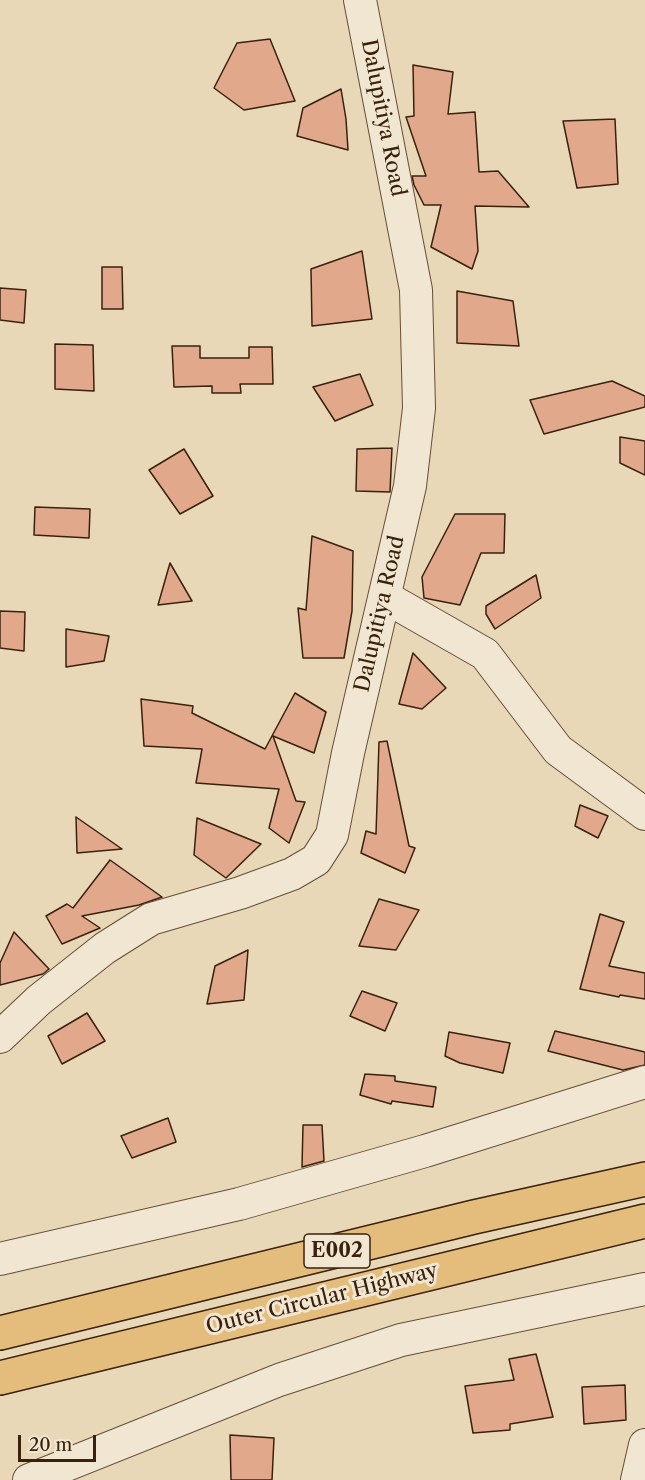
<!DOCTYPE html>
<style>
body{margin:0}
#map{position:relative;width:645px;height:1480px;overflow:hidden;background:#e8d8b8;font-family:"Libre Caslon Text",serif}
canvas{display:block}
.scale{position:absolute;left:18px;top:1435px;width:78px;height:27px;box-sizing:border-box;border:3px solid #39210c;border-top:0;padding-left:8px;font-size:18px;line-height:21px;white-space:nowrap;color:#39210c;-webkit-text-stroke:4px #f0e6d1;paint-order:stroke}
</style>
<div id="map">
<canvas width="645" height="1480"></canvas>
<div class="scale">20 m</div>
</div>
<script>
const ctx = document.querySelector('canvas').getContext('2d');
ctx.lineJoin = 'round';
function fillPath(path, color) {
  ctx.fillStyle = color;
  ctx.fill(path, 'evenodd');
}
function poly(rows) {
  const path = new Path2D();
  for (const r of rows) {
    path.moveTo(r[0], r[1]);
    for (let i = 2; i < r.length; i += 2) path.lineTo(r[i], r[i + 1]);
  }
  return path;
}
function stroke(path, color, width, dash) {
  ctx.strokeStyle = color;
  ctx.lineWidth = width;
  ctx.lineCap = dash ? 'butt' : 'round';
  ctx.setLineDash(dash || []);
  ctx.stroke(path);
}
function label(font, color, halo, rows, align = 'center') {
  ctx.font = font + ' "Libre Caslon Text",serif';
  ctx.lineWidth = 6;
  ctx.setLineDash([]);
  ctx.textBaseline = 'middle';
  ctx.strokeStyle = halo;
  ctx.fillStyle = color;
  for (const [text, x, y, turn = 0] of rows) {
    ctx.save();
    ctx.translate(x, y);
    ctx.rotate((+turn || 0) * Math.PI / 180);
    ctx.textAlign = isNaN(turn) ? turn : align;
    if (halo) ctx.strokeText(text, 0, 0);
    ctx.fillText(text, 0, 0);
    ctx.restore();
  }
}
const building = poly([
 [270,39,295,101,244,110,214,88,237,43,270,39],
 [413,65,453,72,448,114,475,112,479,172,498,171,529,207,475,206,478,251,472,269,431,247,441,205,424,205,414,185,412,176,426,176,406,117,414,116,413,65],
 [341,89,346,119,348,150,297,136,303,108,341,89],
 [615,119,618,184,577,188,563,121,615,119],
 [362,251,372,319,312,326,311,269,362,251],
 [102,267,122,267,123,309,102,309,102,267],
 [0,288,26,290,24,323,0,320,0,288],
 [457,291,513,301,519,346,457,343,457,291],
 [55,344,93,345,94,391,55,389,55,344],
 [172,346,200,346,200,358,249,358,249,347,272,347,273,384,240,384,241,393,212,393,212,386,174,387,172,346],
 [360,374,373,405,335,421,313,387,360,374],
 [612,381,645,396,645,407,544,434,530,400,612,381],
 [620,437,645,441,645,475,620,463,620,437],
 [392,448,390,492,356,491,357,449,392,448],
 [184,449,213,496,180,514,149,470,184,449],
 [35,507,90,509,89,538,34,535,35,507],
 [455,514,505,514,504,553,481,553,460,605,424,598,422,577,455,514],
 [312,536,353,551,352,611,344,658,303,658,298,608,306,610,312,536],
 [170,563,192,601,158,605,170,563],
 [536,575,541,598,495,629,486,614,486,606,536,575],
 [0,611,25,612,24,651,0,648,0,611],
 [66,629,109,636,104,661,66,667,66,629],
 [413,653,446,688,422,709,399,704,413,653],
 [295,693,326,712,314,753,273,736,296,801,305,802,289,843,269,828,279,789,196,783,202,749,144,746,141,699,193,706,192,713,265,749,295,693],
 [387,741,409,846,415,848,405,873,361,853,366,831,376,834,379,742,387,741],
 [580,805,608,816,598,838,575,826,580,805],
 [76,817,122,849,77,853,76,817],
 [197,818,261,844,226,878,194,855,197,818],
 [110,860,162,897,139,905,82,916,100,928,62,944,46,916,67,904,73,908,110,860],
 [379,899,419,910,396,950,359,946,379,899],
 [600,914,624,922,609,966,645,973,645,999,620,995,619,997,580,989,600,914],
 [14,932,49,969,43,974,0,985,0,963,14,932],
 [248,950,244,1000,207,1004,215,966,248,950],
 [362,991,397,1003,385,1031,350,1016,362,991],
 [87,1013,105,1041,62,1064,48,1036,87,1013],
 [555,1031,645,1052,645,1065,623,1070,548,1051,555,1031],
 [449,1032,510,1043,503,1073,460,1063,445,1056,449,1032],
 [365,1074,395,1076,395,1081,436,1087,433,1107,392,1101,391,1104,360,1095,365,1074],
 [168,1118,176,1142,132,1158,121,1136,168,1118],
 [303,1125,322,1125,324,1161,302,1167,303,1125],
 [536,1354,553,1417,510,1424,510,1430,473,1433,465,1386,514,1380,509,1359,536,1354],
 [625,1385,626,1420,584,1424,582,1387,625,1385],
 [230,1435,274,1438,272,1480,231,1480,230,1435]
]);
fillPath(building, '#e1a88c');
stroke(building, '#39210c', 1.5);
const minor = poly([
 [385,597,485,654,558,750,645,814],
 [0,1037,39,1000,105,948,151,919,240,893,292,874,316,860,332,835,348,753,410,486,419,408,416,290,360,0],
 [0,1259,239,1204,425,1151,645,1082],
 [29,1480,279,1380,401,1340,645,1289],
 [637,1480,645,1445]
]);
const highway = poly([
 [0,1333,474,1217,645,1179],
 [0,1378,645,1221]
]);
stroke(minor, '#654f37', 34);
stroke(highway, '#39210c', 36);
stroke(minor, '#f0e6d1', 32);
stroke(highway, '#e4bc7c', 33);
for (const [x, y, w] of [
 [337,1251,66]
]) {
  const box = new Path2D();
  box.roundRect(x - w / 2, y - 17, w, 34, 4.5);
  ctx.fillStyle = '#f0e6d1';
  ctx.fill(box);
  stroke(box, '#39210c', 1.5);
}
label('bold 20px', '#39210c', null, [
 ["E002",337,1251]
]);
label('21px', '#39210c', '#f0e6d1', [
 ["Dalupitiya Road",383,118,79],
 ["Dalupitiya Road",380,614,-77],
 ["Outer Circular Highway",322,1299,-14]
]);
</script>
